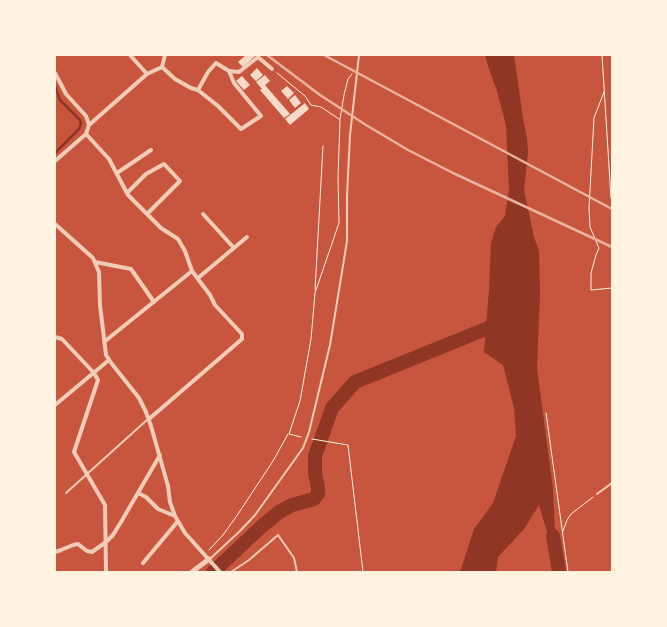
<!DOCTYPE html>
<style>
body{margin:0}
#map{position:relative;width:667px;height:627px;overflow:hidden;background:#c8553d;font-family:Barlow,sans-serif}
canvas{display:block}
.frame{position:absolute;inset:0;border:56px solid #fff3e0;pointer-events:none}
</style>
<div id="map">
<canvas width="667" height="627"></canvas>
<div class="frame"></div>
</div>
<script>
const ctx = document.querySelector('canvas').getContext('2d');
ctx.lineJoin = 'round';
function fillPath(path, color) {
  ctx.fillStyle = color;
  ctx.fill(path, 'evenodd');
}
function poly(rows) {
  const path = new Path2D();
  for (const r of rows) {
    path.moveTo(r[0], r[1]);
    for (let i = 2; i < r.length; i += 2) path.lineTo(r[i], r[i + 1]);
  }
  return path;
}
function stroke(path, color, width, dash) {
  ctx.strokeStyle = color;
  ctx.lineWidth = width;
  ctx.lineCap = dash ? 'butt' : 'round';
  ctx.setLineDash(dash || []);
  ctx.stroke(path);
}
fillPath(poly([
 [485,55,514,55,523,118,527,138,528,152,524,190,534,237,539,251,540,294,537,368,553,489,556,554,548,535,539,505,524,529,498,557,496,572,460,572,474,529,493,503,516,436,514,408,503,365,484,352,489,289,491,243,496,227,505,216,509,189,506,125,497,91,488,66]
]), '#8f3625');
stroke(poly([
 [55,86,60,100,80,120,81,123,79,129,55,153]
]), '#8f3625', 2.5);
stroke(poly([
 [553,536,559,572],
 [213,572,261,527,279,512,292,505,314,499,318,494,318,488,315,473,315,456,332,408,355,382,503,322]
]), '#8f3625', 14);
fillPath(poly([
 [246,55,254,55,255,56,243,67,238,62],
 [257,68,263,75,256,81,250,75],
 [265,75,270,81,265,85,290,114,284,118,260,90,262,89,256,82],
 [242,76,250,85,244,90,236,81],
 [287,86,294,93,288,99,281,91],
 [295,95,301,103,295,108,289,100],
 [305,103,309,109,290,125,285,119]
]), '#f7dbc8');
stroke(poly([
 [602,55,611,198],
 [277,73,305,96,311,105,321,107,339,119],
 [604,92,594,118,589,208,590,227,599,248,596,255,591,273,591,290,612,288],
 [315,290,323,146],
 [546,413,568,572],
 [301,437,289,434,300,401,311,339,315,293,339,223,338,178,340,119,344,95,348,79,352,74],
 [312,439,348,445,363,572],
 [563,531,567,520,571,514,593,497],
 [209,550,223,535,238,514,273,461,288,434]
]), '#fff3e0', 1);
stroke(poly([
 [66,493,148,419],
 [597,494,612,483],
 [211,558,241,530,255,515,303,448,309,432,330,345,347,241,347,196,350,135,359,55],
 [231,572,249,560,278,535,294,558,297,572]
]), '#f1ccb7', 2);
stroke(poly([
 [130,55,147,74],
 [162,67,175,79,191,88,198,90,218,106,241,129,261,116,234,83,229,71],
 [55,73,66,94,86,116,89,125,86,134,55,161],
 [198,90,208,72,216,63,229,71,239,72,258,57,272,69],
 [89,125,147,74,162,67,165,55],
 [86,134,109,159,128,195,161,228,178,239,185,251,192,271,210,295,215,305,242,334,242,339,149,419],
 [117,173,151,150],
 [127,193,146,174,164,164,180,181,147,214],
 [203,214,234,248],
 [55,224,93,258,99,272,100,305,106,355,112,364,139,398,146,412,151,426,168,486,170,502,175,516,185,533,220,572],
 [95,262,131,269,154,302],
 [198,278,247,237],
 [55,337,62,339,94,373,98,380,74,452,105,505,106,572],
 [104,342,192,271],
 [55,405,109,360],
 [138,493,146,497,158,509,175,516],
 [55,552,61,550,73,545,78,544,87,551,92,552,106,542,113,535,121,522,160,455],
 [143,563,178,521]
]), '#f1ccb7', 4);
stroke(poly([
 [192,572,209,559]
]), '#f1ccb7', 5);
stroke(poly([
 [267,55,320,95,366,125,408,150,453,173,612,247],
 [324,55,612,209]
]), '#e9b49f', 2.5);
</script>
